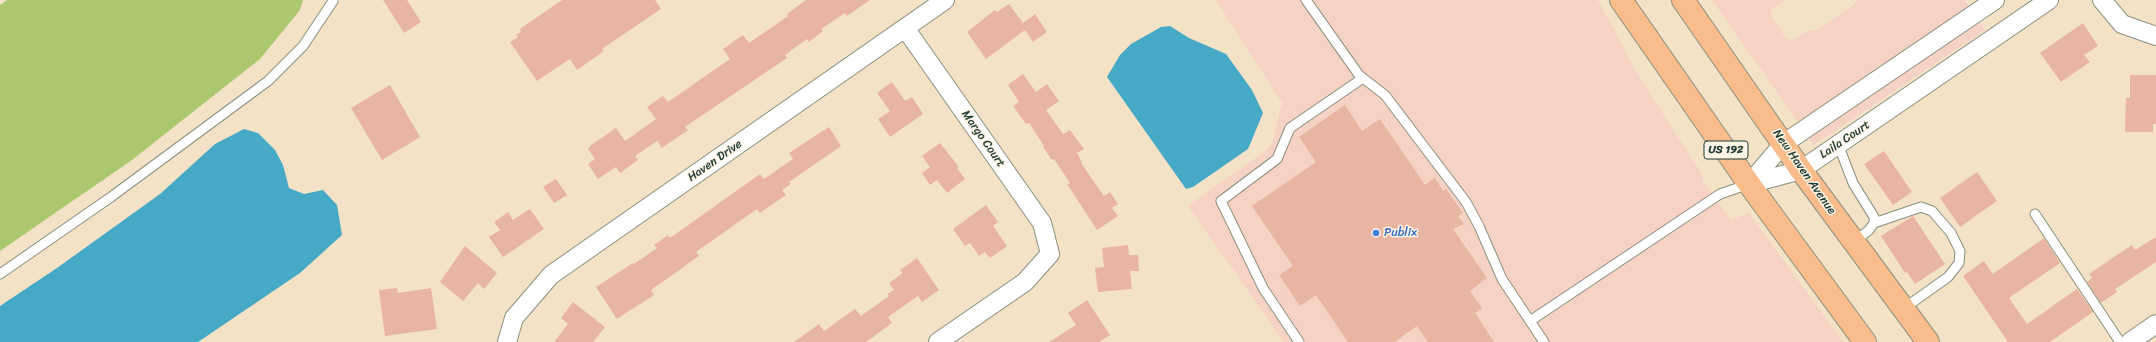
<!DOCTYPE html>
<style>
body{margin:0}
canvas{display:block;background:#f4e2c7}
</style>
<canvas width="2156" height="342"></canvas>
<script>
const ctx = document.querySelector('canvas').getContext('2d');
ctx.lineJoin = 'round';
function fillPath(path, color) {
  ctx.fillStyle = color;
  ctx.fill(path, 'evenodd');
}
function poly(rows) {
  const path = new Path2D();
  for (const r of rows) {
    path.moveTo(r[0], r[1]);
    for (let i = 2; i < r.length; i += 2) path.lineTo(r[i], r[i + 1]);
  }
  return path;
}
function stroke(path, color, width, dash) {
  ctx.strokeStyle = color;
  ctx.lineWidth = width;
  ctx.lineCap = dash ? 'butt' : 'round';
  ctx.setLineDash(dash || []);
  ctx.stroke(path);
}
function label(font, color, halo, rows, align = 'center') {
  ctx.font = font + ' Sriracha,sans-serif';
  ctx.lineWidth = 3;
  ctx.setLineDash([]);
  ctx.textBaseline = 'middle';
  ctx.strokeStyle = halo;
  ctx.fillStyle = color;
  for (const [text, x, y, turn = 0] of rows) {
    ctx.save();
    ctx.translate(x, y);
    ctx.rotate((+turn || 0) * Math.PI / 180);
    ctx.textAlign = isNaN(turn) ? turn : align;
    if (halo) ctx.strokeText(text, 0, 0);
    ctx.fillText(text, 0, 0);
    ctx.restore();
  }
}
fillPath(poly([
 [1216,0,1598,0,1641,80,1702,174,1703,182,1731,220,1749,213,1843,342,1284,342,1188,206,1271,147,1282,103],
 [1712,0,1784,0,1771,10,1771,15,1785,37,1791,40,1808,31,1817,30,1853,5,1857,0,1964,0,1985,30,1814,145]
]), '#f6d2c4');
fillPath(poly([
 [7,0,303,0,300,10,260,59,132,160,0,251,0,5]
]), '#abc86f');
fillPath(poly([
 [1170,26,1189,38,1226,54,1252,90,1263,113,1248,149,1193,187,1186,189,1107,77,1120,55,1131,44,1161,27],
 [244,129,258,133,275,150,283,165,289,188,304,194,323,190,337,205,342,235,300,273,198,342,0,342,0,306,57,268,160,194,215,144]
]), '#46a9c6');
fillPath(poly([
 [383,0,407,0,421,22,404,33],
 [562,0,655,0,661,9,602,49,604,51,577,70,570,59,537,81,510,42,518,37,516,35,521,32,520,29],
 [806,0,870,0,847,16,845,13,821,29,823,31,809,42,807,39,785,55,787,58,685,127,688,130,662,148,657,141,635,156,638,160,620,173,616,167,598,179,588,164,595,159,588,149,591,145,616,128,625,141,656,119,647,107,663,96,668,102,730,59,723,49,743,35,749,43,788,16,787,14],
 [1009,4,1023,23,1035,14,1047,32,1033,42,1025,30,986,59,967,32,995,10,997,12],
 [2083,23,2098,46,2084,55,2090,62,2061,82,2040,53],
 [1023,74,1036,92,1047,84,1059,101,1046,110,1063,134,1070,130,1084,149,1077,153,1082,162,1081,163,1104,196,1110,192,1118,204,1112,208,1118,216,1097,230,1067,184,1070,183,1054,159,1052,160,1043,147,1044,146,1029,123,1026,124,1013,106,1019,102,1008,85],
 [2130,75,2156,75,2156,124,2153,124,2153,132,2125,132,2126,98,2130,98],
 [892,82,905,101,912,97,923,114,890,137,878,119,890,111,877,93],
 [390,85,420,137,382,160,351,108],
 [1345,105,1362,131,1380,119,1425,185,1435,178,1443,191,1446,189,1463,213,1458,216,1464,224,1453,229,1487,278,1470,291,1482,308,1475,313,1494,342,1428,342,1417,326,1394,342,1348,342,1316,295,1300,306,1279,275,1293,266,1252,206,1316,162,1299,137],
 [829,127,841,146,789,182,791,184,782,190,786,195,760,213,757,209,696,252,699,256,651,290,654,295,617,319,596,287,633,263,634,264,657,248,654,245,668,235,670,238,760,174,764,179,793,159,789,153],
 [940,143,959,167,957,168,965,179,947,193,937,180,930,185,922,173,930,167,922,156],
 [1884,151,1912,192,1893,205,1864,164],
 [1977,172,1997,201,1960,227,1940,198],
 [556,179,567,195,554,203,543,187],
 [986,205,998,222,993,226,1007,246,990,258,985,252,979,256,970,243,965,246,953,229],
 [530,209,544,229,503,257,489,237,500,230,494,222,508,212,513,220],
 [1913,216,1945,264,1915,284,1907,272,1905,273,1881,236],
 [2156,237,2156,262,2115,289,2117,292,2101,303,2087,282,2092,278,2089,274,2132,245,2135,250],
 [2044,238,2060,263,2009,298,2027,324,2077,289,2093,312,2050,342,2008,342,1963,276,1984,261,1993,274],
 [1128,245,1129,255,1138,255,1139,271,1130,271,1132,289,1098,292,1095,268,1104,267,1102,248],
 [465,246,497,273,484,289,478,283,463,301,440,282],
 [917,258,939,290,922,302,918,296,888,317,892,323,866,342,794,342,819,324,824,331,855,309,861,316,889,296,887,294,894,290,889,283,903,273,900,270],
 [397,288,398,293,431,288,437,329,385,336,379,290],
 [1087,300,1110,335,1099,342,1049,342,1076,325,1068,313],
 [573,302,605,327,593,342,554,342,568,324,561,318]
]), '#e8b5a2');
const service = poly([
 [1306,0,1359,75,1385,95,1466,202,1479,226,1502,279,1544,342],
 [1838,144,1853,183,1874,217,1874,223,1869,230,1854,242],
 [2035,214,2120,342],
 [1874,223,1921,207,1932,211,1951,233,1960,251,1959,263,1948,277,1903,309],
 [0,274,111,197,268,81,303,46,333,1],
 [1530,321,1720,194,1749,184],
 [1299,342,1263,288,1221,201,1277,159,1290,128,1363,78]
]);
const minor = poly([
 [2102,0,2122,24,2156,36],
 [905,28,1042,223,1050,254,1025,282,938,342],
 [1749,184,1801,170,2049,0],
 [1749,184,1783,144,1995,0],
 [507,342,514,318,551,275,945,0],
 [2130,342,2156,324]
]);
const primary = poly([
 [1621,0,1749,184,1865,342],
 [1683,0,1801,170,1928,342]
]);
stroke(service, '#8a907e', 11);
stroke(minor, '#8a907e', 20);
stroke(primary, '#8a907e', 24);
stroke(service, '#fff', 9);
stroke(minor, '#fff', 18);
stroke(primary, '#fabc8b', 22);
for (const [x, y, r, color] of [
 [1376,233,4,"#3f7fe0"]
]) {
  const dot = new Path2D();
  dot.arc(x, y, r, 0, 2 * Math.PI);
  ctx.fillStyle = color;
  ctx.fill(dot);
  stroke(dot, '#fcf5e5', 1.5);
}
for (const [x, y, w] of [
 [1726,150,44]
]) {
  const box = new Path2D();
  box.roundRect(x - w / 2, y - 9, w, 18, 3);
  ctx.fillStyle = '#fcf5e5';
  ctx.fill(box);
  stroke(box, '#1f3d34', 1);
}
label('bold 11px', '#1f3d34', null, [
 ["US 192",1726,150]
]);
label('12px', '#1f3d34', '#fcf5e5', [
 ["Margo Court",983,139,55],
 ["Laila Court",1845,140,-34],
 ["Haven Drive",715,161,-35],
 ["New Haven Avenue",1804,172,55]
]);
label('12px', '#366cbe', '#fcf5e5', [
 ["Publix",1384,233]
], 'left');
</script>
